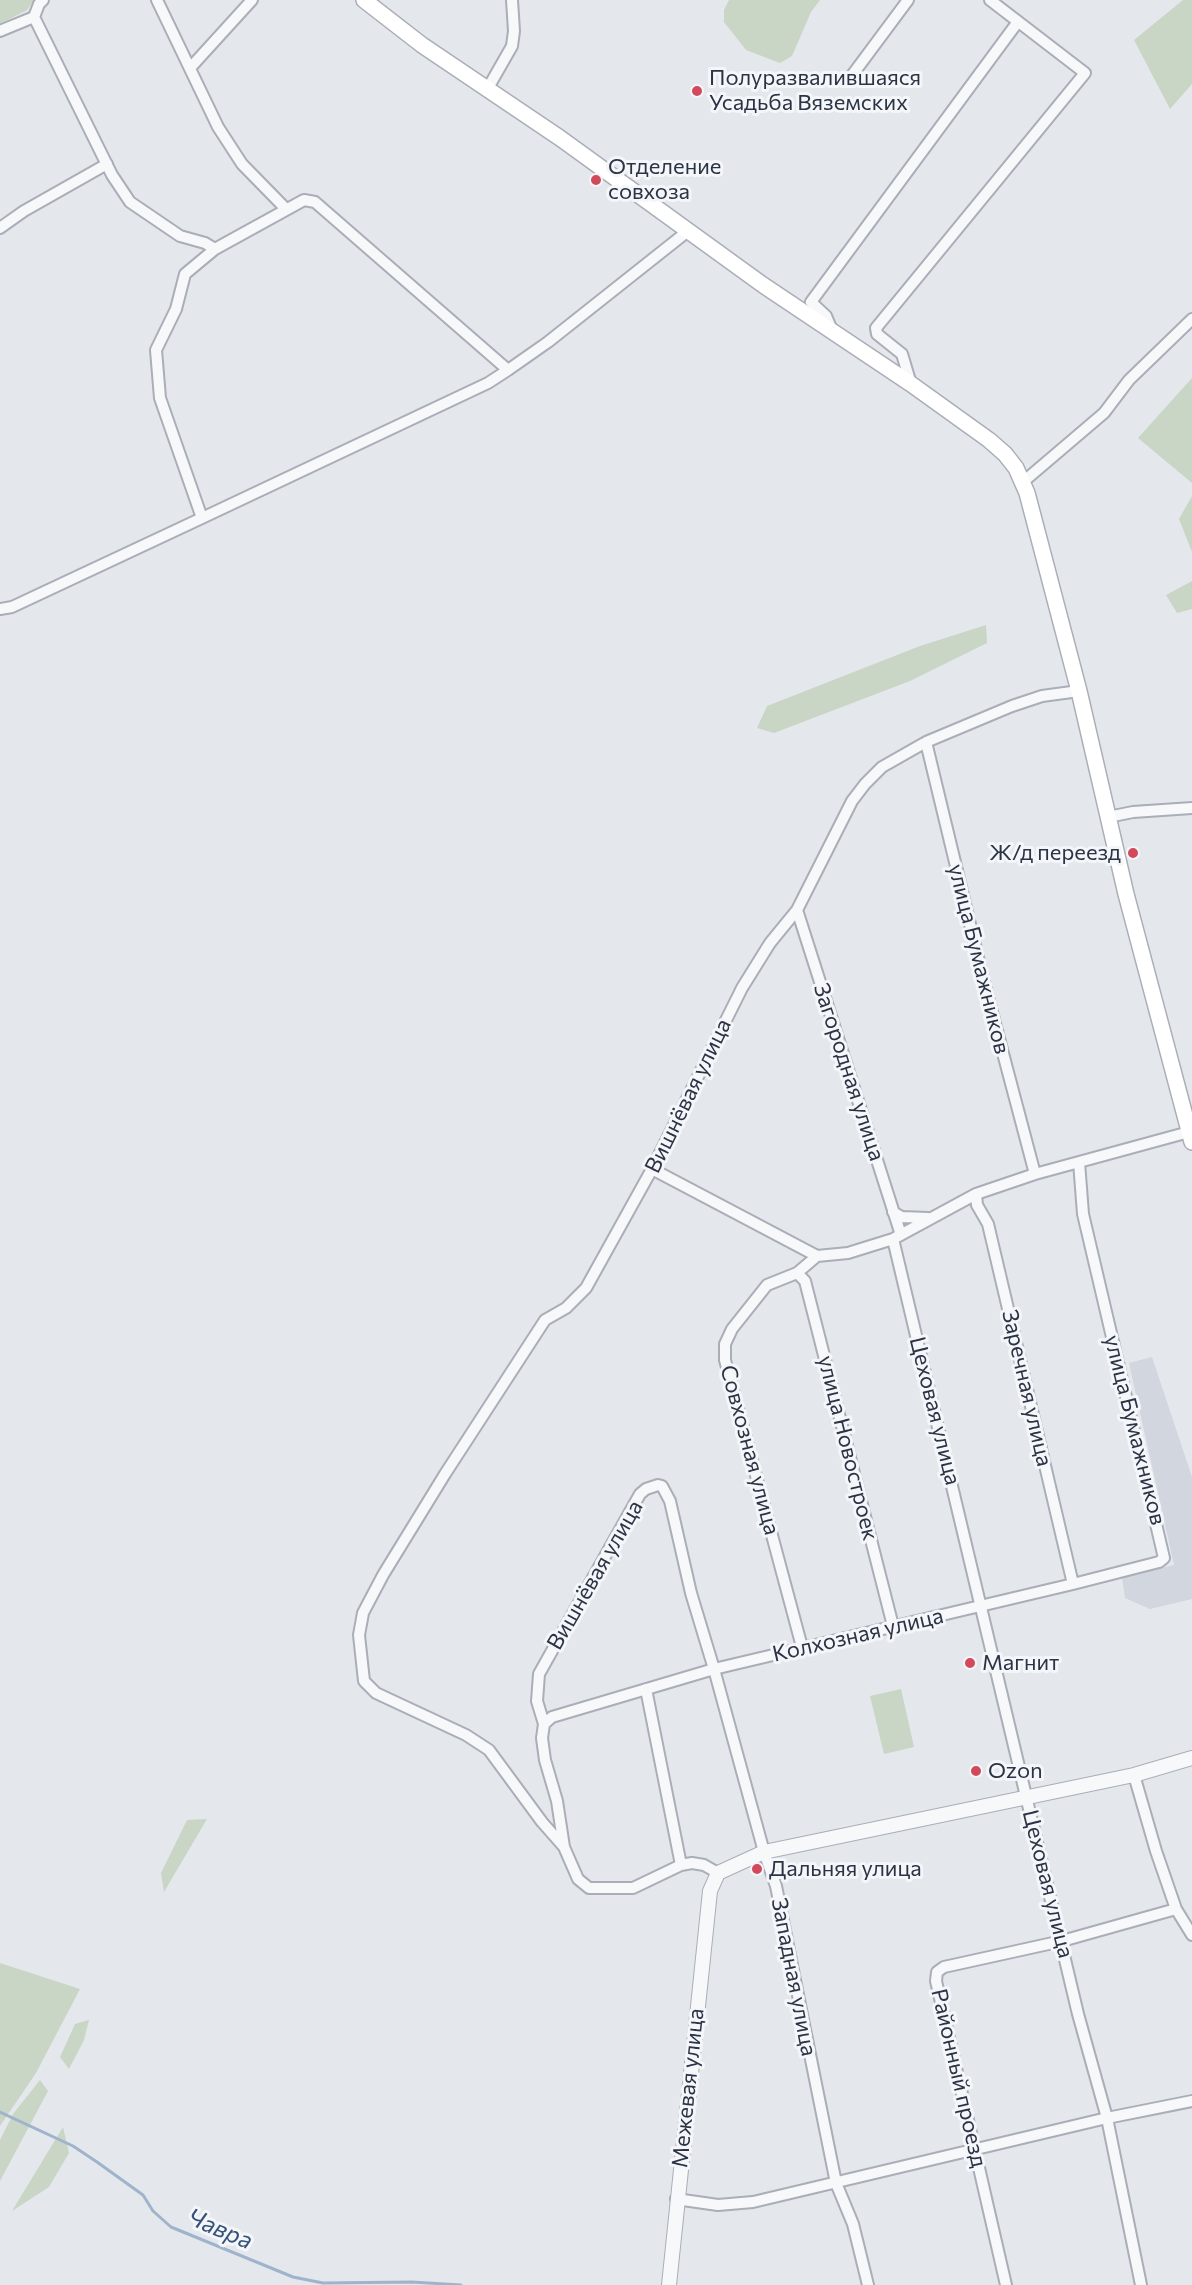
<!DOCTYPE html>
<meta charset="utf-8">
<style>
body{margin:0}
canvas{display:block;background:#e4e7ec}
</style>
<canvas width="1192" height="2285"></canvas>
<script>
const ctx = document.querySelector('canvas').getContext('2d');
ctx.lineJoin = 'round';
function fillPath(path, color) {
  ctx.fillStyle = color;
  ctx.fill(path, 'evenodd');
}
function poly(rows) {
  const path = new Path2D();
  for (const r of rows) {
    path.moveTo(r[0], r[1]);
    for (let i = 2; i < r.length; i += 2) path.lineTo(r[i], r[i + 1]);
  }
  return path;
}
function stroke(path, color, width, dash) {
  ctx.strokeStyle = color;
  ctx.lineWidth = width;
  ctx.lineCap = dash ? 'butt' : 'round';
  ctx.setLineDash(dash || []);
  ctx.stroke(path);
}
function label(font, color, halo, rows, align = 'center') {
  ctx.font = font + ' Commissioner,sans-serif';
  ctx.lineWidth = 6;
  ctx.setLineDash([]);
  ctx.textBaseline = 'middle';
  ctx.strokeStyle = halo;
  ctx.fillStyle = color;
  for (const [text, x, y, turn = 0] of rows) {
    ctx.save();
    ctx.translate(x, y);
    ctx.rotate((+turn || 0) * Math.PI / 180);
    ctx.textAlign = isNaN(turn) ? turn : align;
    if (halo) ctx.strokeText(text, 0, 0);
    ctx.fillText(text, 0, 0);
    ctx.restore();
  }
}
fillPath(poly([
 [1152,1357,1192,1477,1192,1599,1150,1609,1125,1598,1122,1577,1174,1565,1129,1363]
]), '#d2d6de');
fillPath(poly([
 [0,0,34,0,27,10,0,24],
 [729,0,820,0,811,12,792,56,780,63,746,50,724,22,724,10],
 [1183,0,1192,0,1192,84,1170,109,1134,40],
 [1192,378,1192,483,1138,438],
 [1192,496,1192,552,1179,519],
 [1192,581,1192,609,1177,613,1166,595],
 [986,625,987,643,910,681,774,733,757,728,767,706,920,646],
 [901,1689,914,1747,884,1754,870,1696],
 [207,1819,164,1892,161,1873,187,1820],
 [0,1963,80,1989,36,2073,0,2126],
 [89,2020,84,2040,69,2069,60,2057,75,2024],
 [40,2080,48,2091,0,2181,0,2140,13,2114],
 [63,2127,69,2153,49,2187,12,2211]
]), '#c9d6c5');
stroke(poly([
 [0,2112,73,2146,97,2162,143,2195,153,2211,171,2227,293,2277,323,2283,412,2282,461,2285]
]), '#9fb4cc', 3);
const minor = poly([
 [43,0,39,4,34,17,112,175,130,202,180,236,205,243,215,249],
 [157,0,218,127,242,164,286,209],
 [0,31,34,17],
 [191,67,252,0],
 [850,78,908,0],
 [488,88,512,46,514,31,512,0],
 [0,228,24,211,107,164],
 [831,328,826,316,811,302,1017,23],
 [508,370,315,202,304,200,215,249,185,274,176,309,156,350,160,398,202,518,488,383,508,370,548,342,688,231],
 [911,384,902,354,877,334,876,328,1085,73,990,0],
 [1023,482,1104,413,1129,380,1192,319],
 [0,609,12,607,202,518],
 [926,742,982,974,1035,1174],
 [1108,817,1133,812,1192,808],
 [797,910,901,1235],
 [652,1169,817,1256],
 [976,1194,977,1205,988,1224,1073,1584],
 [893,1212,902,1217,928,1218],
 [893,1239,1078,2014,1107,2118,1141,2285],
 [797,1273,805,1281,893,1626],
 [802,1647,725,1360,725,1344,732,1329,767,1285,797,1273,817,1256,848,1253,893,1239,976,1194,1035,1174,1189,1132],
 [646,1689,681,1865],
 [544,1724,537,1701,539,1674,640,1494,646,1489,658,1485,662,1486,670,1501,691,1593,714,1669,764,1852,776,1886,836,2183,853,2224,868,2285],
 [1134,1775,1156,1851,1176,1909,1192,1935],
 [564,1847,542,1822,489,1750,466,1735,376,1693,364,1681,359,1635,363,1613,383,1575,445,1474,545,1320,566,1308,586,1288,652,1169,742,988,770,943,797,910,852,801,865,784,882,767,926,742,1012,706,1042,696,1079,691],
 [718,1873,704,1865,692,1863,681,1865,633,1888,589,1888,578,1879,564,1847,557,1801,545,1760,542,1738,544,1724,552,1717,714,1669,1073,1584,1159,1562,1164,1558,1083,1214,1079,1162],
 [676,2199,718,2205,753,2202,1107,2118,1192,2101],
 [1006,2285,936,1981,937,1972,944,1967,1062,1941,1176,1909]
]);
const tertiary = poly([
 [669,2285,710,1891,718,1873,764,1852,1134,1775,1192,1758]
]);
const secondary = poly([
 [364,0,422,45,560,138,763,285,911,384,989,440,1005,454,1016,468,1027,493,1079,691,1126,894,1192,1142]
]);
stroke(minor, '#a9aeb7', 14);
stroke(tertiary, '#a9aeb7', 16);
stroke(secondary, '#a9aeb7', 18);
stroke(minor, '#f7f8fa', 10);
stroke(tertiary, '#f7f8fa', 14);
stroke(secondary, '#fff', 15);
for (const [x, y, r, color] of [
 [697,91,6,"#d1495b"],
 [596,180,6,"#d1495b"],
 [1133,853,6,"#d1495b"],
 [970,1663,6,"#d1495b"],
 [976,1771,6,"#d1495b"],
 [757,1869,6,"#d1495b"]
]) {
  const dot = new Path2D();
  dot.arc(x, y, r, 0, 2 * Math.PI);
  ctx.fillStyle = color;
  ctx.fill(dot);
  stroke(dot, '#f4f6f9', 2);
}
label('22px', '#2b3445', '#f4f6f9', [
 ["Полуразвалившаяся",709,78],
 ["Усадьба Вяземских",709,103],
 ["Отделение",608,167],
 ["совхоза",608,192],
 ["Ж/д переезд",1121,853,"right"],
 ["Магнит",982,1663],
 ["Ozon",988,1771],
 ["Дальняя улица",769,1869]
], 'left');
label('22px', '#2b3445', '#f4f6f9', [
 ["улица Бумажников",979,959,76],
 ["Загородная улица",849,1072,72],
 ["Вишнёвая улица",688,1096,-64],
 ["Заречная улица",1027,1388,77],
 ["Цеховая улица",935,1411,76],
 ["улица Бумажников",1135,1430,76],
 ["улица Новостроек",848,1448,76],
 ["Совхозная улица",750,1450,75],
 ["Вишнёвая улица",595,1575,-60],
 ["Колхозная улица",858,1635,-13],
 ["Цеховая улица",1048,1884,76],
 ["Западная улица",794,1977,79],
 ["Районный проезд",959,2078,77],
 ["Межевая улица",688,2088,-84]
]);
label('italic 24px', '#34527a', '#f4f6f9', [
 ["Чавра",220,2229,23]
]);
</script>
